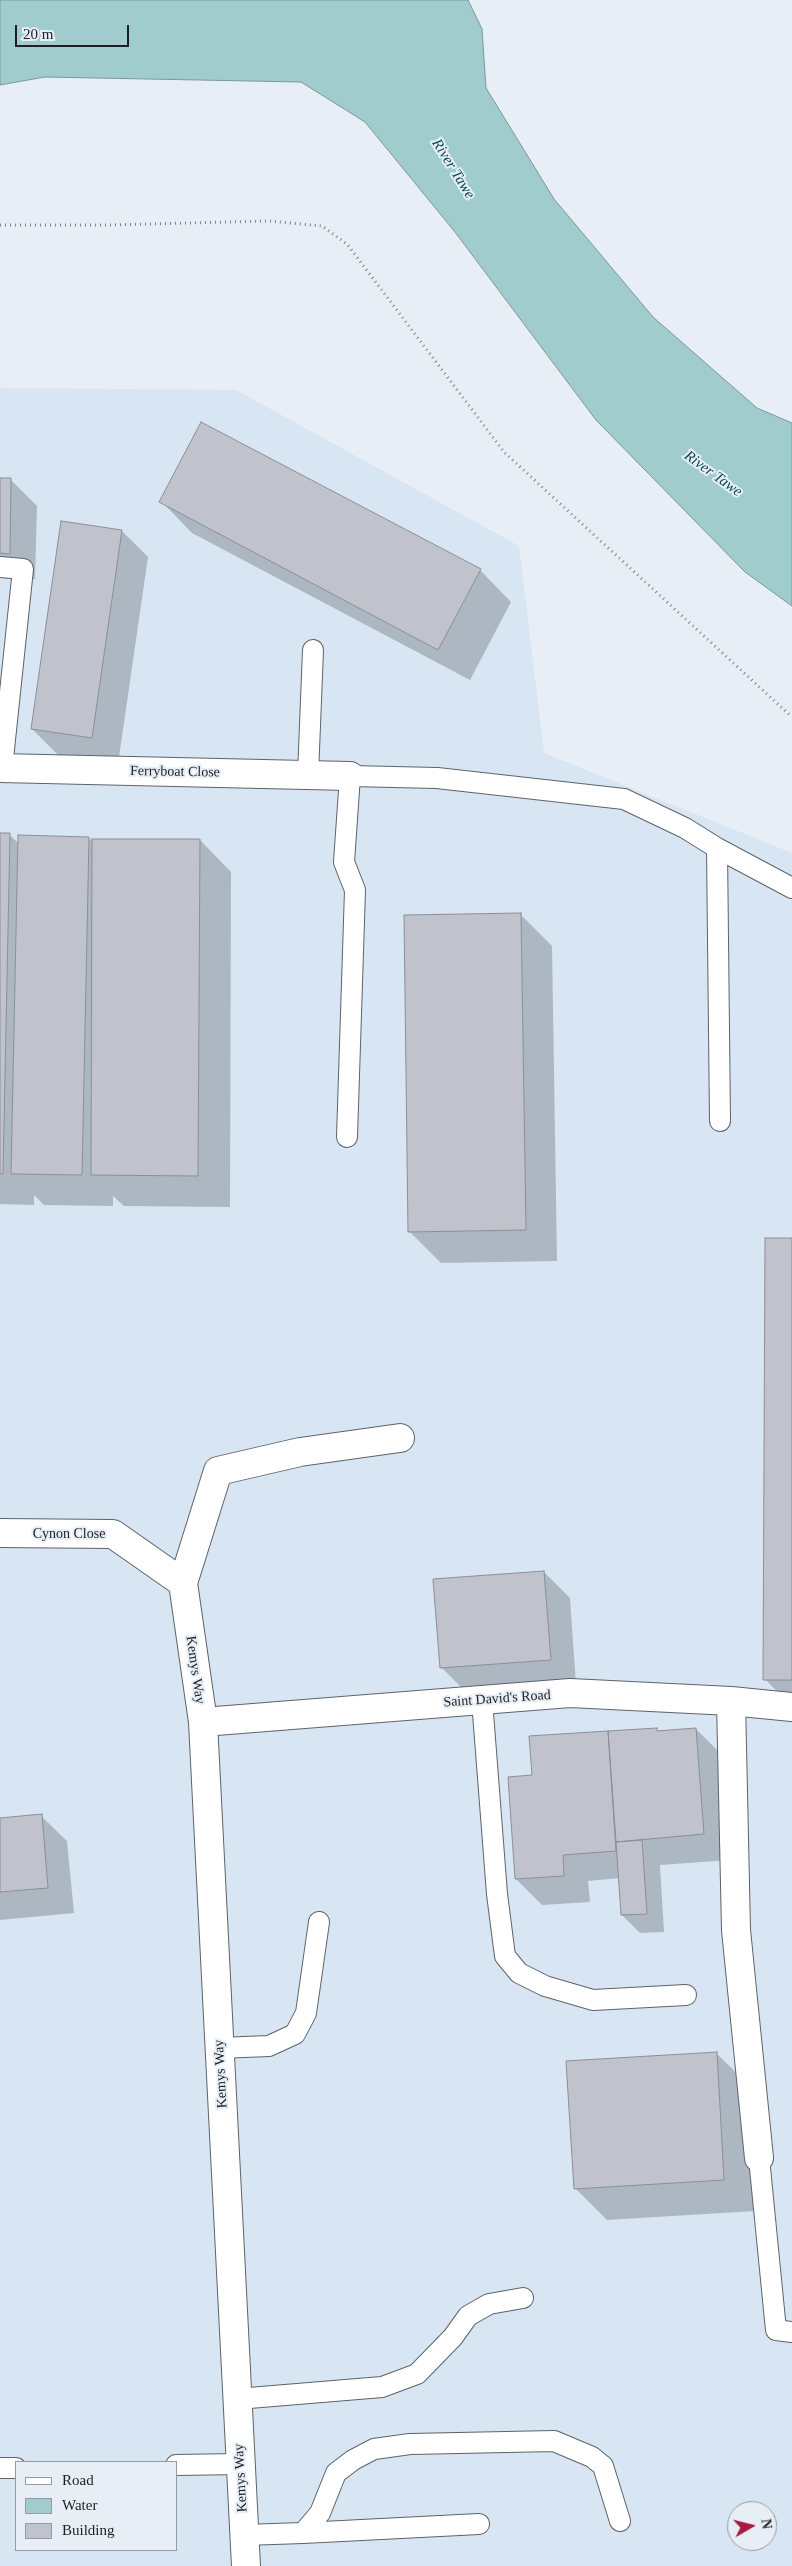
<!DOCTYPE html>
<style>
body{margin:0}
#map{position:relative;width:792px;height:2566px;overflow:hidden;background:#e7eef5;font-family:"Times New Roman",serif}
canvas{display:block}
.legend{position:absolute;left:15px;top:2461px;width:162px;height:90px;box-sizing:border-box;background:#e7eef5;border:1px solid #969ba1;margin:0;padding:6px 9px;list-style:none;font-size:15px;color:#1d1f22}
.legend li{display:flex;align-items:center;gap:10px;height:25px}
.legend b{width:25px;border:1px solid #969ba1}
.north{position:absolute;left:727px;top:2501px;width:50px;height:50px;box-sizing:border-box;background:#e7eef5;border:1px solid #969ba1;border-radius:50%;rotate:82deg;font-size:14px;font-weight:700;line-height:20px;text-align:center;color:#1d1f22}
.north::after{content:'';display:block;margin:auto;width:18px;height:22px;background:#ac1840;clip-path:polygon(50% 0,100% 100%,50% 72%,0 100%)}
.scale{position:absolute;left:15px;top:25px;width:114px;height:22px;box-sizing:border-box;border:2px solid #1d1f22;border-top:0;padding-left:6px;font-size:15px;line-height:18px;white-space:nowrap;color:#1d1f22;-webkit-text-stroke:4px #e7eef5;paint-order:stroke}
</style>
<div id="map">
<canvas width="792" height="2566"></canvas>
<ul class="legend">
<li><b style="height:6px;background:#fff"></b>Road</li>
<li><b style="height:14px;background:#a0ccce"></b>Water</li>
<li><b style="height:14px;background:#c1c3cc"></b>Building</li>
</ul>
<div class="north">N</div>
<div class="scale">20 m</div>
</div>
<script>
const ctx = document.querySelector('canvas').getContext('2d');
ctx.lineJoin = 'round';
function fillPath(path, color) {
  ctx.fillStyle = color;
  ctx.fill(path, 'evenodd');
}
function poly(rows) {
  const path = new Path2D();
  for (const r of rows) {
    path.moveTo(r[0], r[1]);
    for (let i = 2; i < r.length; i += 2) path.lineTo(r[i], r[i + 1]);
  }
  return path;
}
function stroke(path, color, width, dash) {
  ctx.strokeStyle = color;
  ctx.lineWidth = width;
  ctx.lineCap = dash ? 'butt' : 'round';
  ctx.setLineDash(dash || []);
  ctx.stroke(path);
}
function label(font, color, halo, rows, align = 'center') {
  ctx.font = font + ' "Times New Roman",serif';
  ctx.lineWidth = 4;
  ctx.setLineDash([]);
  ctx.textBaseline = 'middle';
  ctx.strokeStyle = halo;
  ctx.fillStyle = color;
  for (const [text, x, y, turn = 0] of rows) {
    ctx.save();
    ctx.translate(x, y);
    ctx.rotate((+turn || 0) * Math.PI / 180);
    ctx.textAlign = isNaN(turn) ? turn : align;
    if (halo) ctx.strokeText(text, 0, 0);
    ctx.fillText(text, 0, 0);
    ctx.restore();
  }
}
fillPath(poly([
 [0,388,236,390,519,546,544,753,792,853,792,2566,0,2566],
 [16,2462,176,2462,176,2550,16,2550],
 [737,2511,767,2511,767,2541,737,2541]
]), '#d8e5f2');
const water = poly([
 [0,0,468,0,482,29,486,88,554,199,653,317,757,408,792,423,792,606,745,572,596,420,455,232,365,122,301,82,45,77,0,85,0,0]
]);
fillPath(water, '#a0ccce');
stroke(water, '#79989a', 1);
fillPath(poly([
 [0,479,11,480,37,506,35,579,0,578],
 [161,501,480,570,511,602,470,680,192,533],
 [122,531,148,557,118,764,58,755,32,729],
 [0,834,9,834,19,844,89,838,94,843,200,840,231,872,230,1207,124,1206,113,1196,113,1206,44,1205,34,1195,34,1205,0,1204],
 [521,915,552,946,557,1261,441,1263,409,1231],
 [792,1239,792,1707,765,1679],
 [544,1572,570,1598,576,1685,467,1693,441,1667],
 [656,1729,659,1732,696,1729,722,1755,729,1860,660,1865,664,1932,640,1933,622,1915,620,1878,588,1881,590,1902,542,1905,516,1879,534,1777,531,1737],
 [41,1816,67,1841,74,1913,0,1920,0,1819],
 [716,2053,748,2084,755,2211,607,2220,575,2188]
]), '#0003');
const building = poly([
 [201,422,481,569,438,650,159,502,201,422],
 [0,478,11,478,10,554,0,553,0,478],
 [61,521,122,530,92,738,31,729,61,521],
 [0,833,10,833,3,1174,0,1174,0,833],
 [18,835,89,837,82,1175,11,1174,18,835],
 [92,839,200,839,198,1176,91,1175,92,839],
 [521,913,526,1230,408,1232,404,915,521,913],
 [765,1238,792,1238,792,1680,763,1680,765,1238],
 [544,1571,551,1660,440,1668,433,1579,544,1571],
 [657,1728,657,1731,696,1728,704,1834,616,1842,608,1731,657,1728],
 [608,1731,616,1851,563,1855,564,1876,515,1879,508,1777,532,1775,529,1736,608,1731],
 [42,1814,48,1888,0,1892,0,1818,42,1814],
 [642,1840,647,1914,621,1915,616,1842,642,1840],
 [717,2052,724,2180,574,2189,566,2061,717,2052]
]);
fillPath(building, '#c1c3cc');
stroke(building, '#8d8f98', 1);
const lane = poly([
 [0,567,23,569,2,768],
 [308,775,313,650],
 [717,848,792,888],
 [347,1137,355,890,344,862,350,776,437,778,624,799,685,828,717,848,720,1121],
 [482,1700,497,1894,505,1956,519,1973,545,1986,593,2000,686,1995],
 [219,2048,269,2046,295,2034,306,2013,319,1922],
 [759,2158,776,2330,792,2332],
 [237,2399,382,2387,417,2374,453,2337,468,2316,489,2304,523,2298],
 [176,2465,241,2464],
 [0,2468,16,2468],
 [303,2533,479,2524],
 [244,2535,303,2533,320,2513,336,2473,353,2460,374,2449,410,2444,554,2441,592,2457,603,2466,620,2521]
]);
const street = poly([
 [0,768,350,776],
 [0,1533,113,1534,183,1583],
 [731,1701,736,1930,759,2158],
 [203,1722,570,1693,731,1701,792,1707],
 [246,2566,203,1722,183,1583,218,1471,300,1452,400,1438]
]);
stroke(lane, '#5e636a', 22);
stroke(street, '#5e636a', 30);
stroke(poly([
 [0,225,109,225,269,221,322,226,347,244,504,452,792,717]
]), '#7e8388', 3, [1, 4]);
stroke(lane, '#fff', 20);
stroke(street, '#fff', 28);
label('14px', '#1d1f22', '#e7eef5', [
 ["Ferryboat Close",175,772,1],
 ["Cynon Close",69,1534],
 ["Kemys Way",195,1670,82],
 ["Saint David's Road",497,1699,-4],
 ["Kemys Way",221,2074,-93],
 ["Kemys Way",241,2478,-93]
]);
label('italic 15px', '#064a4d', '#e7eef5', [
 ["River Tawe",453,169,58],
 ["River Tawe",713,474,36]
]);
</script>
